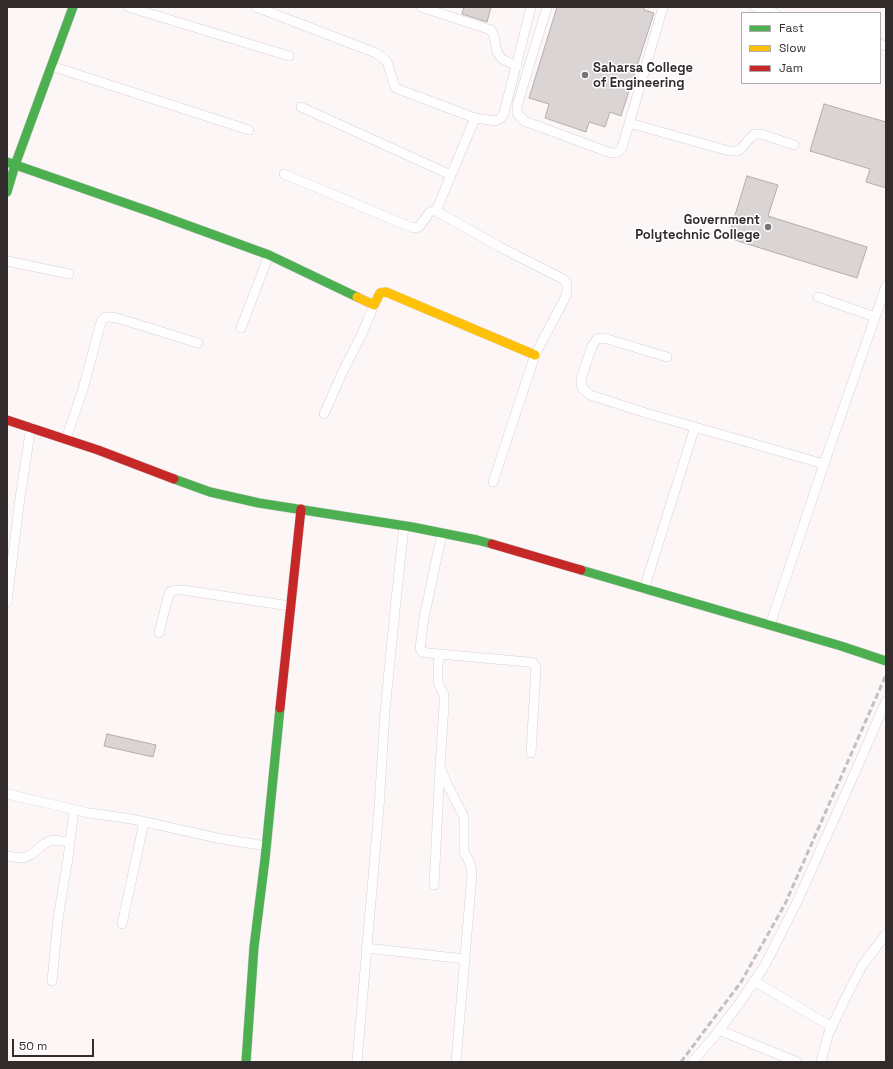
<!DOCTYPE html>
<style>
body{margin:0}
#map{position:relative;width:893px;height:1069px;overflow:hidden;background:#fcf6f6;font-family:"Space Grotesk",sans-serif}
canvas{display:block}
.frame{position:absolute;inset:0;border:8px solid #332c2c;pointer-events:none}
.legend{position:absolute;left:741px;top:12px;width:140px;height:72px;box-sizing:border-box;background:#fff;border:1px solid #adabab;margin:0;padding:5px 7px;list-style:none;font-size:12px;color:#332c2c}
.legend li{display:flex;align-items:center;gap:8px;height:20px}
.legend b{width:20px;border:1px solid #adabab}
.scale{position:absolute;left:12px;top:1039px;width:82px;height:18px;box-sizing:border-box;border:2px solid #332c2c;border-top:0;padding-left:5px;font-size:12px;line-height:14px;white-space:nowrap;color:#332c2c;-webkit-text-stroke:3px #fff;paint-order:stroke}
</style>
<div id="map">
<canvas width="893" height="1069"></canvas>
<div class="frame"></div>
<ul class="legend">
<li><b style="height:5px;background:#4caf50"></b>Fast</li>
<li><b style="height:5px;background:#ffc107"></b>Slow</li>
<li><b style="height:5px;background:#c62828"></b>Jam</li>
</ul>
<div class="scale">50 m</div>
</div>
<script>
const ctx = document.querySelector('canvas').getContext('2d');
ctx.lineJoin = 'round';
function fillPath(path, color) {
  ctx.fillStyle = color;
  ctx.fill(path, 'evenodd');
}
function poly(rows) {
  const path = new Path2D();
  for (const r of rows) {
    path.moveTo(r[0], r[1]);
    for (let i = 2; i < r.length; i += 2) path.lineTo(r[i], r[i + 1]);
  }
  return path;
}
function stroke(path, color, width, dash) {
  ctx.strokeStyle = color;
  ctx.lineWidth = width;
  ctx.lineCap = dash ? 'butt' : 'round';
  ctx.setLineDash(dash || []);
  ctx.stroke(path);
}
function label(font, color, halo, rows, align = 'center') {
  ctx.font = font + ' "Space Grotesk",sans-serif';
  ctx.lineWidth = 3;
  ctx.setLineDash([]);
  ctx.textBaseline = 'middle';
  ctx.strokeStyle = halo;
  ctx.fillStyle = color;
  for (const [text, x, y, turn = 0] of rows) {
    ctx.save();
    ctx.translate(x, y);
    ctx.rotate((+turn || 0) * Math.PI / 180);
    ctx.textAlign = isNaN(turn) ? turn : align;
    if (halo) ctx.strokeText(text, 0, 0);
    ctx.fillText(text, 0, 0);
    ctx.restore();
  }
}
const building = poly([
 [464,7,491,7,487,22,462,14,464,7],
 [557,7,644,7,644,10,654,13,621,116,610,112,605,127,589,122,586,132,545,118,549,104,529,98,557,7],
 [824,104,886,122,886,188,866,182,870,169,810,151,824,104],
 [747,176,778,185,768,216,867,247,857,278,728,238,747,176],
 [107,734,156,745,153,757,104,746,107,734]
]);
fillPath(building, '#dad5d4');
stroke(building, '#b3adac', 1);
const street = poly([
 [128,7,289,56],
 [256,7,376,53,383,58,387,62,395,87,398,89,475,118,496,121,501,118,504,113,531,7],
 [421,7,491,30,494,36,497,52,502,59,517,66],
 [547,7,517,106,517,113,524,121,611,153,617,153,622,148,663,7],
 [755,7,775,13],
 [880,44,886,46],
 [51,66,249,130],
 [301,107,451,175],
 [629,123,729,151,736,151,741,149,750,138,755,134,761,134,794,145],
 [284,174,413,228,419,227,429,213,432,211,436,211,500,247,563,279,567,283,567,290,566,296,535,355,493,482],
 [436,211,475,118],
 [7,261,69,274],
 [818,297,875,317],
 [241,328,269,255],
 [667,357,604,338,597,339,592,346,581,379,582,388,590,395,646,413,824,464],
 [324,414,343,371,362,334,374,305],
 [66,439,83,389,101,322,104,318,109,317,117,318,198,343],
 [442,533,424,618,420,648,422,652,428,653,528,662,533,663,536,667,531,753],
 [644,589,695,427],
 [7,602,20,498,31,427],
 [770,625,824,464,886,286],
 [159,633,168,597,170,592,175,590,183,590,290,606],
 [440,767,446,782,464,817,464,852,470,863,472,874,456,1062],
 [7,794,89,813,132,819,217,838,266,846],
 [7,856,20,858,26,857,32,854,44,844,52,840,70,842],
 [434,885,440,767,444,705,444,695,440,687,438,682,438,664,440,654],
 [122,924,144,822],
 [366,948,465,959],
 [52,981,58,919,68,858,74,810],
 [754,981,832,1027],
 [719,1030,797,1062],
 [357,1062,379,808,385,711,396,600,404,526],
 [692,1062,713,1038,741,1001,765,965,798,900,860,761,886,701],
 [821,1062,828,1035,847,995,862,966,886,934]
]);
const fast = poly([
 [7,162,151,212,269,255,357,297],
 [7,192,15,165,73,7],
 [174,479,210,492,259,503,412,527,477,540,492,544],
 [581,570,841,646,886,661],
 [246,1062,254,947,265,859,280,708]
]);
const slow = poly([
 [357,297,374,305,380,293,386,292,535,355]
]);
const jam = poly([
 [7,420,98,450,174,479],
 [492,544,581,570],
 [280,708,301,509]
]);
stroke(street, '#d7d1d1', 10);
stroke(fast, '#d7d1d1', 10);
stroke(slow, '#d7d1d1', 10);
stroke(jam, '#d7d1d1', 10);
stroke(street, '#fffefe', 9);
stroke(fast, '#4caf50', 9);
stroke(slow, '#ffc107', 9);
stroke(jam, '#c62828', 9);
stroke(poly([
 [681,1062,741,982,785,904,886,675]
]), '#c1c0c0', 3, [6, 3]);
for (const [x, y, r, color] of [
 [585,75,4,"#797373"],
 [768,227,4,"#797373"]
]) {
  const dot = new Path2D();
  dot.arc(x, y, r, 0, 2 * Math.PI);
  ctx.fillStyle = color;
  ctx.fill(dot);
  stroke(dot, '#fff', 1.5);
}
label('bold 13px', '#332c2c', '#fff', [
 ["Saharsa College",593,68],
 ["of Engineering",593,83],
 ["Government",760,220,"right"],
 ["Polytechnic College",760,235,"right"]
], 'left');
</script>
